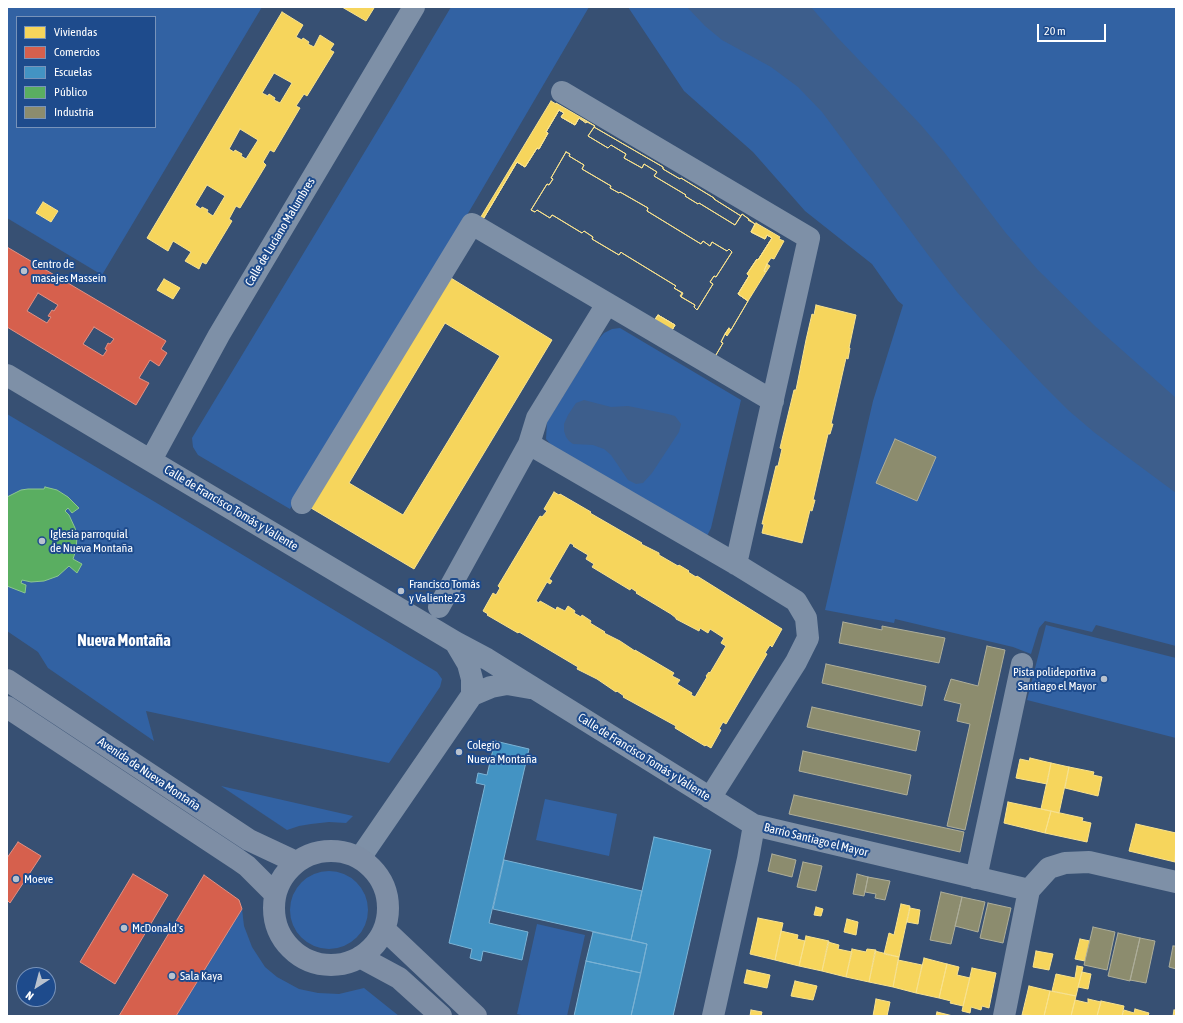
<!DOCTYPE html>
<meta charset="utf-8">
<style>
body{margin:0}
#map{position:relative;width:1183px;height:1023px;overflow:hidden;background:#375073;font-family:"Asap Condensed",sans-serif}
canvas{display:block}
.frame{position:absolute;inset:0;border:8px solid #fff;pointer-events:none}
.legend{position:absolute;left:16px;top:16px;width:140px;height:112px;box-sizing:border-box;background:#1e4b8c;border:1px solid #7893ba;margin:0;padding:5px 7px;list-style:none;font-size:12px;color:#fff}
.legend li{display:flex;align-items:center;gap:8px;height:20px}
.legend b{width:20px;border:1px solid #7893ba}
.north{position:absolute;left:16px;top:967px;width:40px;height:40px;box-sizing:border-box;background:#1e4b8c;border:1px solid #7893ba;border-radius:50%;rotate:216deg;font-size:11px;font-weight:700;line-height:16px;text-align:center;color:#fff}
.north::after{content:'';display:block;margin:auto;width:14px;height:18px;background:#b9c2ce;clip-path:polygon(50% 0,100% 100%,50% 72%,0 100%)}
.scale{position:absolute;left:1037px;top:24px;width:69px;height:18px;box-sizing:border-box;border:2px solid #fff;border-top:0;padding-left:5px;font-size:12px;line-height:14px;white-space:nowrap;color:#fff;-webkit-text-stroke:3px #1e4b8c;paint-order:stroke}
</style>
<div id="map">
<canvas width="1183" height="1023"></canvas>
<div class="frame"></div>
<ul class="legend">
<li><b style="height:11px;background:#f6d55c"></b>Viviendas</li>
<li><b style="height:11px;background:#d6604d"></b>Comercios</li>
<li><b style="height:11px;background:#4393c3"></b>Escuelas</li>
<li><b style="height:11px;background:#5aae61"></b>Público</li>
<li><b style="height:11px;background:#8c8c6e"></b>Industria</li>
</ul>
<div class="north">N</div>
<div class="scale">20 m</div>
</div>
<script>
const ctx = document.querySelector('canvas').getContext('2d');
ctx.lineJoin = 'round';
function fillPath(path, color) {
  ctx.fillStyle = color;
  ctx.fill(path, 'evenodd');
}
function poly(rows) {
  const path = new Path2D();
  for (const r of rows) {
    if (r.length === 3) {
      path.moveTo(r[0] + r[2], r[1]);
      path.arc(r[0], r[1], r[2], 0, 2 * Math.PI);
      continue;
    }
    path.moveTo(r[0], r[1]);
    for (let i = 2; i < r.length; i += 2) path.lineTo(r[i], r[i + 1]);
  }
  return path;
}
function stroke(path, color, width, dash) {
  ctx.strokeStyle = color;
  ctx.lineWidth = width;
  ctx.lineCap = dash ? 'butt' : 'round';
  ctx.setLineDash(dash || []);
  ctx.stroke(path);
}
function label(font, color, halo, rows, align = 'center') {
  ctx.font = font + ' "Asap Condensed",sans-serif';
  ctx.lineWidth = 4;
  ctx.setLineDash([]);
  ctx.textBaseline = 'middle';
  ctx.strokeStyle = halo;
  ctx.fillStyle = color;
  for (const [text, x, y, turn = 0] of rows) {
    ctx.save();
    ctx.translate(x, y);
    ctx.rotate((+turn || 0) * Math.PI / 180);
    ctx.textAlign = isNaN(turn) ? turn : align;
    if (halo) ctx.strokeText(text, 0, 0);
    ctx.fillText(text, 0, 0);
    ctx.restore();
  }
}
fillPath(poly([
 [7,7,262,7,102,275,7,218],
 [17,17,155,17,155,127,17,127],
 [451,7,589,7,470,210,290,509,198,455,193,447,192,438,396,100],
 [628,7,1176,7,1176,646,1096,625,1092,632,1045,621,1039,628,1031,654,1013,647,895,619,894,623,825,610,873,401,903,305,898,301,872,264,805,211,753,152,684,91],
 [620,328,741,400,711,528,707,536,555,449,546,439,547,422,597,341,604,333,612,329],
 [7,414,155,502,437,672,442,679,440,687,389,763,146,711,154,741,48,668,38,652,7,631],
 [1046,625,1176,658,1176,738,1027,700],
 [221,786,353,816,346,823,329,822,311,824,299,826,287,830],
 [545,799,617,814,609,856,536,840],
 [329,910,39],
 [242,909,244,926,252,947,265,967,277,977,299,989,318,993,339,994,364,988,399,1016,176,1016],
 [537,924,585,935,567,1016,526,1016,517,1014]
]), '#3262a3');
fillPath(poly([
 [687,7,811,7,837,37,920,124,944,152,1005,232,1037,269,1096,327,1176,398,1176,493,1095,433,1068,410,1043,385,979,317,957,292,929,256,822,112,798,87,771,67,722,40,705,26],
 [584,400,611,407,628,406,668,414,675,416,681,424,679,432,652,473,643,483,636,484,628,480,611,455,604,449,593,445,573,444,569,441,566,437,564,431,564,424,568,415,576,403]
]), '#3d5e8c');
const homes = poly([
 [342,7,373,7,374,8,366,21,342,7],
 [282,12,303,25,296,37,302,40,303,38,309,42,308,44,314,47,320,35,334,44,330,50,334,52,307,96,304,94,296,106,300,108,274,152,270,150,263,162,266,165,240,208,236,206,229,219,232,221,206,264,202,262,199,269,185,261,191,252,173,241,168,251,147,238,282,12],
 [274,73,292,83,280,103,274,100,275,98,269,94,268,96,262,93,274,73],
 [240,129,258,140,246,159,241,156,242,154,235,150,234,152,229,149,240,129],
 [207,185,225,196,213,216,207,212,208,210,202,207,201,209,195,205,207,185],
 [551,101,556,104,556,103,587,121,586,123,579,118,575,125,561,117,564,113,559,110,546,132,548,133,539,149,537,148,525,167,517,162,482,221,479,220,551,101],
 [559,110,564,113,561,117,575,125,579,118,586,123,587,121,595,126,594,127,663,167,663,169,680,179,681,178,714,198,714,199,741,216,742,214,749,219,748,220,755,224,751,232,765,239,767,235,772,238,758,260,757,259,747,274,749,276,738,294,748,301,731,330,729,328,725,334,721,342,723,343,713,360,669,335,675,325,658,315,652,324,482,221,517,162,525,167,537,148,539,149,548,133,546,132,559,110],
 [559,110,564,113,561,117,575,125,579,118,595,126,588,136,608,148,611,145,626,154,624,158,642,168,644,164,657,172,654,176,686,195,685,196,698,204,699,203,735,225,742,214,755,224,751,232,765,239,767,235,772,238,758,260,757,259,747,274,749,276,738,294,748,301,731,330,729,328,725,334,721,342,723,343,713,360,669,335,675,325,658,315,652,324,482,221,517,162,525,167,537,148,539,149,548,133,546,132,559,110],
 [566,152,570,154,569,156,584,165,582,169,611,186,610,188,619,193,620,192,648,208,647,211,701,244,703,241,710,246,712,242,727,251,729,249,732,252,716,277,714,276,710,282,713,284,697,310,694,307,695,305,680,296,682,293,674,288,676,286,622,253,621,252,619,255,592,239,593,237,584,231,582,233,554,216,552,215,550,218,537,210,535,212,531,210,547,184,549,185,553,179,551,178,566,152],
 [594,127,663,167,663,169,680,179,681,178,714,198,714,199,741,216,735,225,699,203,698,204,685,196,686,195,654,176,657,172,644,164,642,168,624,158,626,154,611,145,608,148,588,136,594,127],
 [566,152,570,154,569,156,584,165,582,169,611,186,610,188,619,193,620,192,648,208,647,211,701,244,703,241,710,246,712,242,727,251,729,249,732,252,716,277,714,276,710,282,713,284,697,310,694,307,695,305,681,297,683,293,674,288,676,286,622,253,621,252,619,255,592,239,593,237,584,231,582,233,554,216,552,215,550,218,537,210,535,212,531,210,547,184,549,185,553,179,551,178,566,152],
 [43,202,58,211,51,222,36,213,43,202],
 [756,223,780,237,779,239,784,241,774,259,771,258,767,264,764,271,766,272,748,301,738,294,749,276,747,274,757,259,758,260,772,238,767,235,765,239,751,232,756,223],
 [767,264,770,266,766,272,764,271,767,264],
 [446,275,552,340,414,569,306,505,446,275],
 [445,323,500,356,403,515,349,483,445,323],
 [164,279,180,288,173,299,157,290,164,279],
 [816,305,856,315,849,348,850,348,848,359,846,358,831,424,833,424,830,434,828,434,813,500,815,500,812,511,810,510,802,543,762,533,764,524,762,524,776,466,778,466,782,449,780,448,794,390,796,390,806,340,812,314,814,315,816,305],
 [658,315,675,325,670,334,652,324,658,315],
 [729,328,731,330,727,336,725,334,729,328],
 [554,492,559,495,560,494,591,512,590,513,642,543,641,544,659,553,659,555,678,566,679,565,689,571,688,572,696,577,697,576,782,629,772,647,770,645,765,653,767,654,726,724,723,722,719,729,721,730,711,748,706,745,705,746,675,728,676,726,623,697,624,696,617,691,616,692,597,679,577,669,578,667,519,632,518,633,487,615,488,614,483,611,493,593,496,595,500,588,498,586,540,516,542,517,547,511,544,509,554,492],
 [570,543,574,545,573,546,588,555,586,559,594,564,592,567,630,590,631,588,637,592,636,593,671,614,676,618,676,619,699,631,700,628,708,633,710,629,724,638,721,643,726,646,710,673,709,672,706,676,707,677,695,697,691,695,692,693,677,684,680,680,672,676,674,673,635,650,635,651,620,641,604,633,605,632,590,623,591,621,582,615,581,617,574,613,575,611,568,606,565,611,557,607,556,610,540,601,539,603,536,601,547,582,550,584,552,581,549,579,570,543],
 [1030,758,1051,763,1047,784,1016,778,1020,759,1029,761,1030,758],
 [1051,763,1069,767,1059,813,1041,809,1051,763],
 [1069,767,1094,772,1093,775,1102,777,1098,796,1065,788,1069,767],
 [1008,802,1051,811,1045,833,1004,823,1008,802],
 [1051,811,1083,818,1082,821,1091,823,1087,842,1045,833,1051,811],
 [1136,824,1176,833,1175,862,1129,851,1136,824],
 [901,904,910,906,899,957,884,954,889,933,894,935,901,904],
 [816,907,823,909,821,916,814,915,816,907],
 [910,908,920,910,918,924,907,922,910,908],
 [758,918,783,923,775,960,750,954,758,918],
 [847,919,858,922,856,935,844,932,847,919],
 [781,931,798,935,797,939,805,941,799,966,775,960,781,931],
 [806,936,829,941,822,971,799,966,806,936],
 [1080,939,1090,941,1085,961,1075,959,1080,939],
 [828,942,839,945,838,949,852,952,846,977,822,971,828,942],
 [852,949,866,952,867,949,876,950,869,982,846,977,852,949],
 [875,951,899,957,893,987,869,982,875,951],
 [1036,951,1053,954,1049,970,1033,967,1036,951],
 [924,958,947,964,939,998,916,993,924,958],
 [898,960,922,965,916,993,893,987,898,960],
 [947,964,959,967,957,975,970,978,963,1006,950,1003,951,1001,939,998,947,964],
 [1077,966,1083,967,1076,996,1052,991,1056,974,1075,978,1077,966],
 [972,968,996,973,989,1008,982,1006,981,1010,971,1007,970,1013,962,1011,972,968],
 [747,970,770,975,767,988,744,983,747,970],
 [1082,972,1091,974,1088,989,1078,987,1082,972],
 [795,981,817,986,813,1000,791,996,795,981],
 [1029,986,1050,991,1044,1016,1022,1015,1029,986],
 [1050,991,1076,996,1071,1016,1044,1016,1050,991],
 [876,999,890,1002,887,1016,873,1016,876,999],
 [1088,999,1101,1002,1097,1016,1071,1016,1075,1000,1088,1003,1088,999],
 [1101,1001,1124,1006,1122,1016,1097,1016,1101,1001],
 [1135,1009,1149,1013,1148,1016,1122,1016,1124,1010,1134,1013,1135,1009],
 [751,1010,762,1012,761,1016,750,1016,751,1010],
 [1174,1010,1176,1010,1176,1016,1173,1016,1174,1010],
 [937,1012,953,1016,936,1016,937,1012]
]);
fillPath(homes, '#f6d55c');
stroke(homes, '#f9e28d', 1);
const shops = poly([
 [7,247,166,341,161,349,167,353,159,366,150,360,139,378,149,383,136,405,7,327,7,247],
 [38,293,58,305,54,311,52,310,48,316,51,317,47,323,27,311,38,293],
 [94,327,114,339,110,344,108,343,105,349,107,350,103,356,83,344,94,327],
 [18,842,41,856,10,903,7,900,7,858,18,842],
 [133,874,168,895,115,984,80,962,133,874],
 [204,875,239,900,242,909,176,1016,119,1016,204,875]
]);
fillPath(shops, '#d6604d');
stroke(shops, '#e29082', 1);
const schools = poly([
 [495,741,529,749,489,923,528,932,522,960,483,951,481,961,470,958,472,949,449,943,485,785,476,783,478,773,487,775,495,741],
 [654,837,711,850,673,1016,631,1016,647,944,631,940,654,837],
 [504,860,642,891,631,940,493,909,504,860],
 [593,932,647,944,641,973,586,961,593,932],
 [586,961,641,973,631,1016,574,1016,586,961]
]);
fillPath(schools, '#4393c3');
stroke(schools, '#7bb3d5', 1);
const public = poly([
 [45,487,57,490,68,497,79,508,72,513,68,508,65,511,69,515,75,528,77,537,76,550,73,559,82,564,77,573,69,566,58,576,44,581,31,582,22,580,21,583,26,585,25,593,7,586,7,497,21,490,28,489,44,489,45,487]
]);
fillPath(public, '#5aae61');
stroke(public, '#8cc690', 1);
const industry = poly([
 [895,439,936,457,917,501,876,483,895,439],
 [843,622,882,630,882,626,945,638,939,663,839,643,843,622],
 [987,646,1005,650,965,830,947,826,970,724,957,721,961,704,944,700,951,679,978,686,987,646],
 [826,664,926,686,922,706,822,683,826,664],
 [812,707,920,731,916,751,807,727,812,707],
 [803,751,911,775,907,795,799,771,803,751],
 [794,795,964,832,960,852,789,814,794,795],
 [772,854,796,860,792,877,768,871,772,854],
 [803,862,822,866,816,891,797,887,803,862],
 [857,874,868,877,864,896,853,894,857,874],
 [868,877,890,881,885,900,875,898,876,894,865,892,868,877],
 [941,892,962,897,951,944,930,940,941,892],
 [962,897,985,902,978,932,955,926,962,897],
 [988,903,1011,908,1003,943,980,938,988,903],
 [1093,927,1115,932,1107,970,1084,965,1093,927],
 [1118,933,1140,938,1130,981,1108,976,1118,933],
 [1140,938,1155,941,1146,983,1130,980,1140,938],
 [1173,946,1176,946,1176,969,1169,967,1173,946]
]);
fillPath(industry, '#8c8c6e');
stroke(industry, '#aeae9a', 1);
stroke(poly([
 [562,92,809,238,736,564],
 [7,375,455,642,487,659,754,825,1029,890],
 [529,444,736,564,796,601,806,618,808,638,796,662,710,798],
 [151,460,219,335,414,7],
 [302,503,472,224,773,401],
 [439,607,529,444,537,418,607,304],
 [472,695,491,687,507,684,530,688],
 [360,858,472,695,472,679,468,664,455,642],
 [976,878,1022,664],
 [713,1016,748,859,754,825],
 [1004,1016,1029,890,1049,868,1065,863,1089,862,1176,882]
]), '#7e90a7', 22);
stroke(poly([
 [7,680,249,840,296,862],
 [7,707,237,859,247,866,275,894],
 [331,908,57],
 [384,929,476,1016],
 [360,957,399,978,441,1016]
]), '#7e8ea5', 22);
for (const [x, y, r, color] of [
 [24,271,4,"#b9c2ce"],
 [42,541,4,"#b9c2ce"],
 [401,591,4,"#b9c2ce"],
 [1104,679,4,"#b9c2ce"],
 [459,752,4,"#b9c2ce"],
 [16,879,4,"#b9c2ce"],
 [124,928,4,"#b9c2ce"],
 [172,976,4,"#b9c2ce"]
]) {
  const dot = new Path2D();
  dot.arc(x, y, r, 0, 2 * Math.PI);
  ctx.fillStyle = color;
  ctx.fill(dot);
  stroke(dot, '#1e4b8c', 1.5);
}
label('12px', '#fff', '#1e4b8c', [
 ["Calle de Luciano Malumbres",280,232,-59],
 ["Calle de Francisco Tomás y Valiente",231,508,31],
 ["Calle de Francisco Tomás y Valiente",644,757,32],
 ["Avenida de Nueva Montaña",149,774,34],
 ["Barrio Santiago el Mayor",816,840,14]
]);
label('12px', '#fff', '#1e4b8c', [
 ["Centro de",32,264],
 ["masajes Massein",32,278],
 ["Iglesia parroquial",50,534],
 ["de Nueva Montaña",50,548],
 ["Francisco Tomás",409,584],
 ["y Valiente 23",409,598],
 ["Pista polideportiva",1096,672,"right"],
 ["Santiago el Mayor",1096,686,"right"],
 ["Colegio",467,745],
 ["Nueva Montaña",467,759],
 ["Moeve",24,879],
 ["McDonald's",132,928],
 ["Sala Kaya",180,976]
], 'left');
label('bold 16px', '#fff', '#1e4b8c', [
 ["Nueva Montaña",124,641]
]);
</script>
